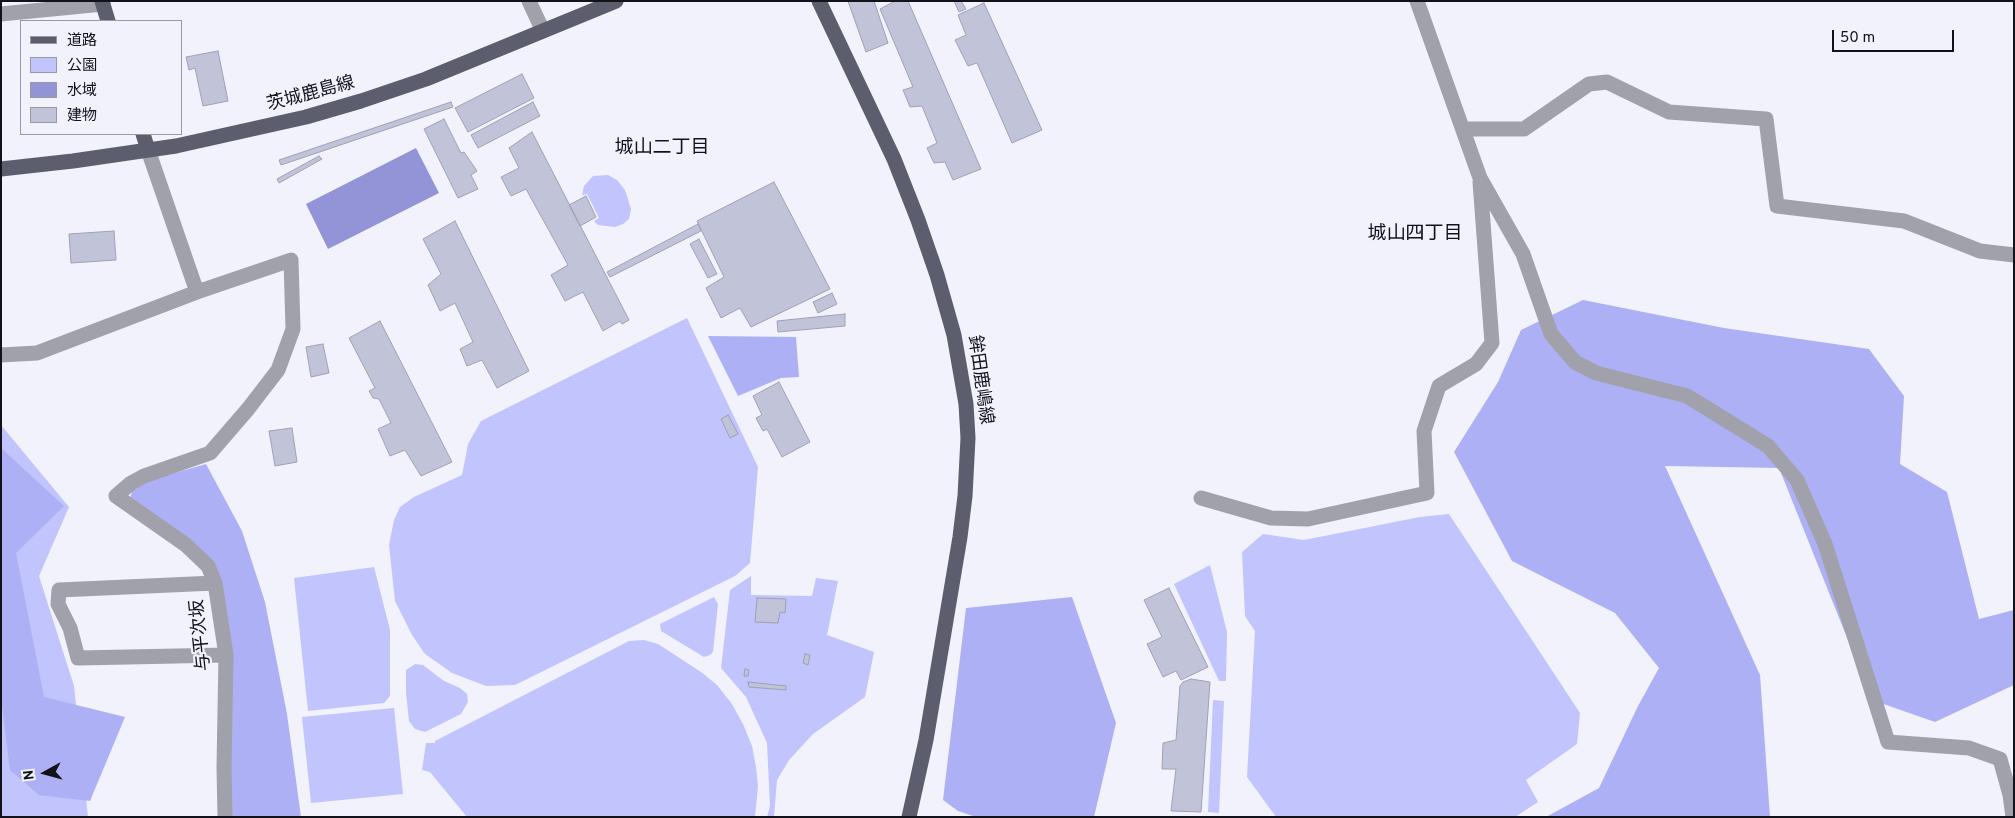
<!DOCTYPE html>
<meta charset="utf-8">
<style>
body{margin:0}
#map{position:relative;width:2015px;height:818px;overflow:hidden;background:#f2f2fc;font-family:Overpass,"Noto Sans JP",sans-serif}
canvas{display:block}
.frame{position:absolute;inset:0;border:2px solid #12131a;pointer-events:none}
.legend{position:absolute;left:20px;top:20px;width:162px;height:115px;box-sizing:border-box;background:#f2f2fc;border:1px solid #9899a2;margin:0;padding:6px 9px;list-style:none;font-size:15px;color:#12131a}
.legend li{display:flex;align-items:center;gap:10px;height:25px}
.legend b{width:25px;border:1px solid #9899a2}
.north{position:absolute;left:20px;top:748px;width:50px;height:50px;-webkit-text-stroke:4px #f2f2fc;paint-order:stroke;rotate:263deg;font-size:14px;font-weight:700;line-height:20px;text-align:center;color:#12131a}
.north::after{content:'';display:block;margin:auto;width:18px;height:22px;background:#12131a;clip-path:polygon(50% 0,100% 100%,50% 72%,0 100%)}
.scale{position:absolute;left:1832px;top:30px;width:122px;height:22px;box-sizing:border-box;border:2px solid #12131a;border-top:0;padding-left:6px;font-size:15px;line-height:18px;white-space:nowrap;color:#12131a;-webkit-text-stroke:4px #f2f2fc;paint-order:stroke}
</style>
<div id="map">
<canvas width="2015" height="818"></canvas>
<div class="frame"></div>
<ul class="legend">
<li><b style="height:6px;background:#5c5d6d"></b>道路</li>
<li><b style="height:14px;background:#c1c4fd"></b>公園</li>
<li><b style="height:14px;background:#9294d7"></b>水域</li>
<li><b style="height:14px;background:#c1c3d9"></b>建物</li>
</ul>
<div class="north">N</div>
<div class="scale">50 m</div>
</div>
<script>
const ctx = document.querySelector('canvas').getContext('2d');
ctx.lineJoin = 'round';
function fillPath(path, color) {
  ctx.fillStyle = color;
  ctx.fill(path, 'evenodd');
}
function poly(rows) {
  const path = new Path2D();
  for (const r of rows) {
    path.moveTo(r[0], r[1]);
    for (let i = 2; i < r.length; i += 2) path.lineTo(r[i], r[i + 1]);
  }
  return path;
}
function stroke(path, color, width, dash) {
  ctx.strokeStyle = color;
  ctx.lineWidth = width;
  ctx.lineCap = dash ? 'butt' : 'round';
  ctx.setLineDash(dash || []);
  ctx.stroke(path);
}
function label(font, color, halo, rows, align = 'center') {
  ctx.font = font + ' Overpass,"Noto Sans JP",sans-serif';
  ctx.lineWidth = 4.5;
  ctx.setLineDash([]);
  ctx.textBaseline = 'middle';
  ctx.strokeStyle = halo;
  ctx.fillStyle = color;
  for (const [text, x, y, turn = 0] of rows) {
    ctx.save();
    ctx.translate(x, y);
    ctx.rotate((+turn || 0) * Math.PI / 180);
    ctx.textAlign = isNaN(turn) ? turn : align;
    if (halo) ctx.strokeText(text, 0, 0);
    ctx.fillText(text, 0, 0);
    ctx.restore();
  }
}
fillPath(poly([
 [608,175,617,180,625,190,631,209,629,219,623,224,615,227,598,225,594,221,599,218,587,194,582,195,584,186,593,176],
 [687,318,758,467,750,563,735,576,515,685,486,686,452,673,425,654,412,635,395,601,389,545,394,520,400,507,414,497,462,475,468,444,481,421],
 [1,425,69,507,39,576,74,686,88,817,1,817],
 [1449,514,1580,713,1577,744,1526,780,1538,802,1515,817,1276,817,1247,777,1255,631,1245,616,1242,552,1263,534,1304,540,1420,517],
 [1210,565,1227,632,1226,681,1219,681,1174,584],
 [374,567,390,630,390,696,384,703,308,711,294,578],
 [751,576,751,595,812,596,816,578,838,581,827,635,874,652,865,697,813,734,789,760,777,780,774,817,767,817,770,806,767,743,746,697,721,668,730,590],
 [714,597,718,604,713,652,710,655,704,657,661,631,660,624],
 [644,640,658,644,701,672,717,685,732,704,743,724,752,746,756,767,758,786,755,817,467,817,430,772,422,770,426,743,435,743,435,741,629,641],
 [415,664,423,665,444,681,460,688,467,694,468,702,461,714,425,732,415,729,409,721,406,693,406,670],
 [1213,700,1224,701,1219,813,1208,812],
 [394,708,403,794,311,803,302,717]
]), '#c1c4fd');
fillPath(poly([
 [1583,300,1724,328,1869,349,1904,396,1900,464,1947,492,1979,619,2014,610,2014,685,1935,722,1872,700,1779,468,1665,466,1760,675,1770,817,1546,817,1599,788,1638,706,1659,668,1615,613,1512,561,1454,452,1498,382,1521,330],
 [708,336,796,337,799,377,781,378,738,396],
 [1,448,64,506,16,553,44,697,125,717,90,801,39,795,10,770,1,698],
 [206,464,242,531,265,602,287,714,301,817,231,817,220,583,130,499,132,491,146,481],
 [1072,597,1116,723,1094,817,976,817,958,811,943,800,966,608]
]), '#adb0f5');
fillPath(poly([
 [416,148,439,193,328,249,306,204]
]), '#9294d7');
const building = poly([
 [848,1,874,1,888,43,866,52,848,1],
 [895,1,908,1,981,169,953,180,945,162,934,163,927,148,937,143,922,106,910,107,903,90,913,87,880,9,895,1],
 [954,1,961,1,966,9,959,12,954,1],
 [984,3,1042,130,1012,143,977,63,968,66,955,40,966,35,958,15,984,3],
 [218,51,228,101,203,106,195,68,189,70,186,57,218,51],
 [522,74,534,98,468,132,455,108,522,74],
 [451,102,453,107,281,165,279,160,451,102],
 [533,102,540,116,478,148,471,135,533,102],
 [444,119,461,153,464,152,477,171,471,175,478,189,458,198,424,129,444,119],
 [532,132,629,320,622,324,620,321,603,331,583,292,565,301,551,275,568,265,526,189,511,196,501,177,519,168,509,148,532,132],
 [319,156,322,159,279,183,277,179,319,156],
 [774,182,830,289,751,327,740,308,721,318,706,288,724,277,697,221,774,182],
 [586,196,596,217,580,226,569,205,586,196],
 [455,221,529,371,497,388,482,360,467,366,460,349,473,342,455,303,440,311,428,285,441,274,423,239,455,221],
 [698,224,701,231,610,277,607,272,698,224],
 [114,231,116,260,71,263,69,234,114,231],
 [699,239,717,274,708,278,690,244,699,239],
 [832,293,837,304,818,313,813,302,832,293],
 [845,314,845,326,778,332,777,321,845,314],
 [380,321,452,462,421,476,405,450,390,456,378,429,391,423,379,399,373,398,369,391,375,388,349,338,380,321],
 [323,344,329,373,311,377,306,347,323,344],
 [779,382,810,442,782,457,767,429,763,431,756,418,762,415,753,396,779,382],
 [728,415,738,434,730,438,721,419,728,415],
 [292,428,297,462,275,466,269,431,292,428],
 [1169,588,1208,667,1181,680,1176,671,1163,677,1147,644,1162,637,1144,600,1169,588],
 [757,598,786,599,785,613,780,612,778,623,755,622,757,598],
 [805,654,810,655,808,665,803,663,805,654],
 [745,669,749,670,748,676,744,676,745,669],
 [1191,679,1210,682,1201,812,1171,811,1176,769,1162,769,1163,743,1176,740,1180,686,1183,682,1191,679],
 [748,682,786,686,786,690,749,687,748,682]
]);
fillPath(building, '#c1c3d9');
stroke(building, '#9fa0b5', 1);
stroke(poly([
 [529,1,543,31],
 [1417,1,1480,178,1523,254,1551,334,1575,362,1596,373,1687,396,1768,446,1797,480,1825,544,1888,742,1969,748,2000,759,2010,795,2013,817],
 [1,14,103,4],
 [1463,129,1524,129,1589,84,1607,82,1669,112,1766,119,1777,206,1904,221,1980,251,2014,255],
 [148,150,197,292],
 [1,355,37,353,197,292,291,260,293,329,278,370,248,409,210,453,144,476,131,483,116,496,186,545,208,566,215,583,226,655,224,767,225,817],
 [1201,498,1271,518,1308,519,1427,493,1424,431,1439,386,1476,364,1492,343,1480,182],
 [215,583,59,590,58,604,70,628,78,658,226,655]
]), '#a0a1aa', 15);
stroke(poly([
 [102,1,108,21],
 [819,1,894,159,918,220,937,275,954,335,966,404,968,438,965,496,960,537,926,740,909,817],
 [143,134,148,150],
 [1,169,73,161,176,146,306,117,361,101,426,79,616,1]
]), '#5c5d6d', 15);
label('18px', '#12131a', '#f2f2fc', [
 ["茨城鹿島線",311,95,-15],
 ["鉾田鹿嶋線",979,380,82],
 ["与平次坂",202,635,-96]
]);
label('19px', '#12131a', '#f2f2fc', [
 ["城山二丁目",662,149],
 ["城山四丁目",1415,235]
]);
</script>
